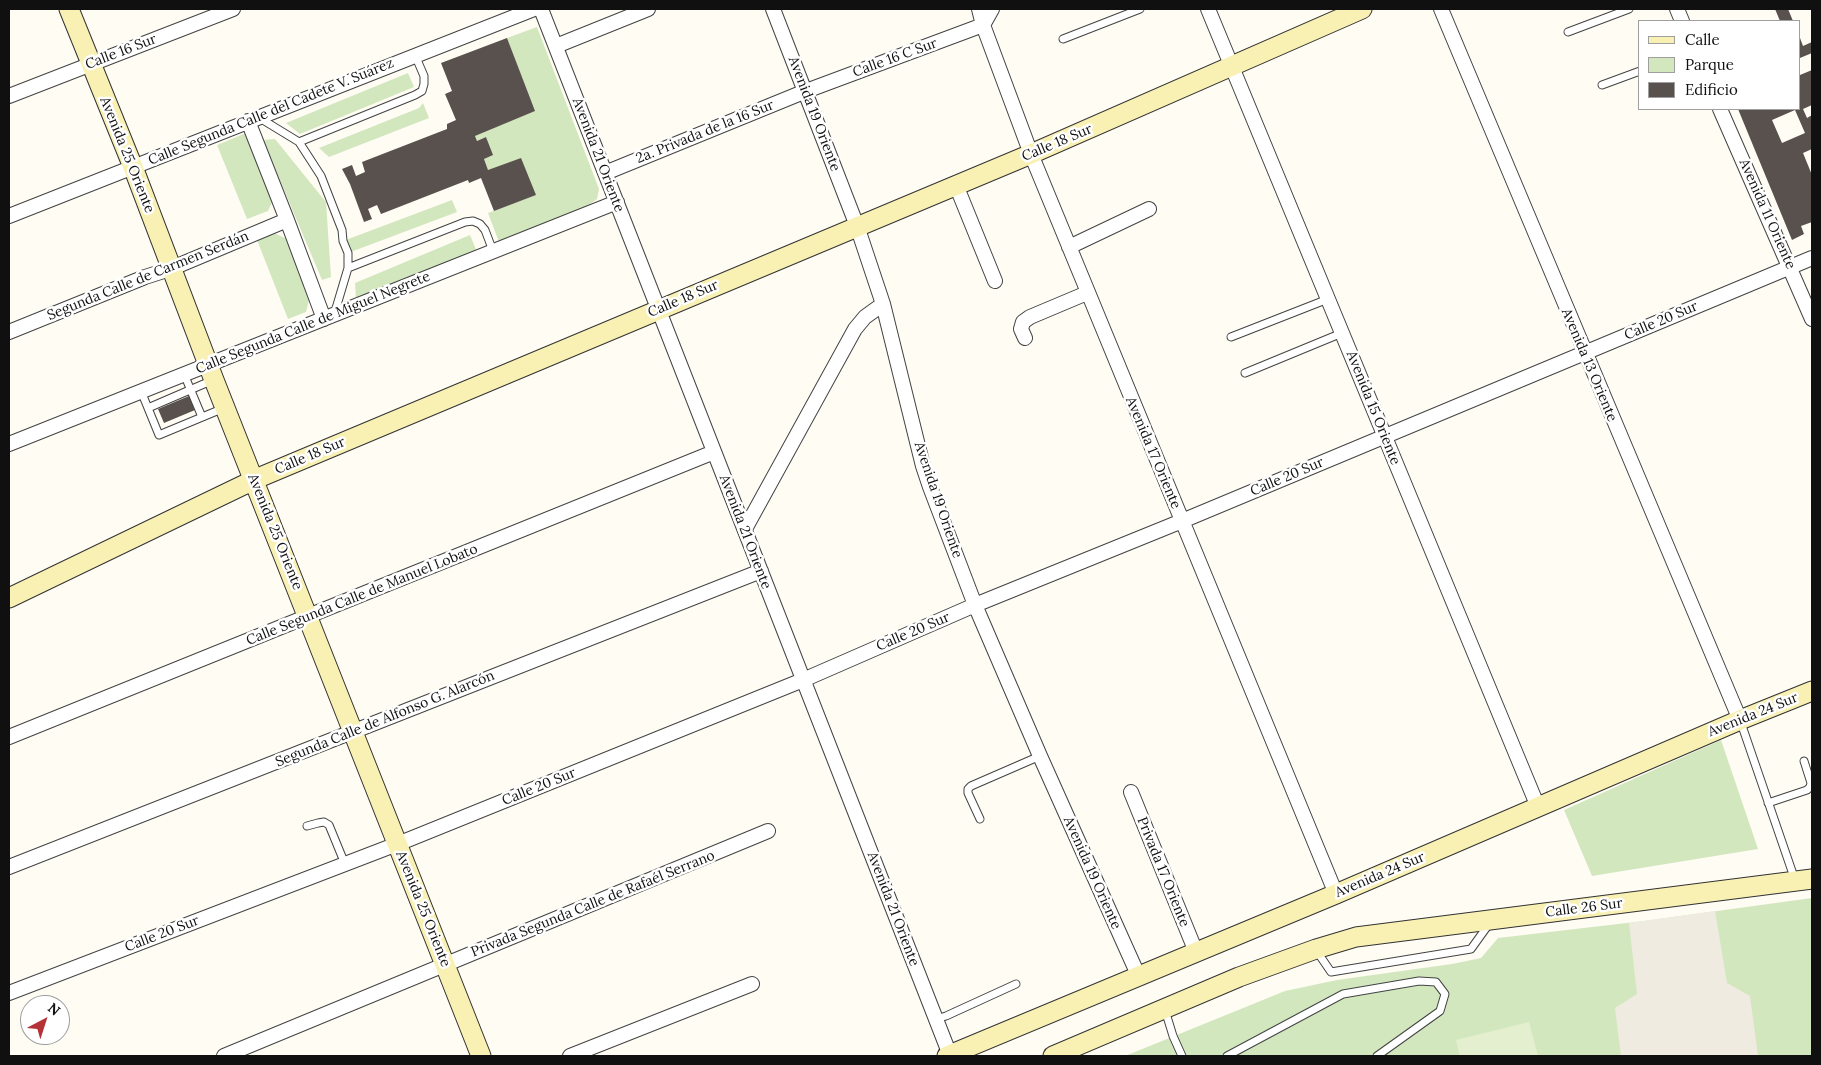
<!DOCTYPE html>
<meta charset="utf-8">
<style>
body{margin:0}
#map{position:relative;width:1821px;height:1065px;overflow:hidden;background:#fefcf3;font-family:Lora,serif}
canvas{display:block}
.frame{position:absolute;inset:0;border:10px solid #101010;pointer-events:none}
.legend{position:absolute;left:1638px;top:20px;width:162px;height:90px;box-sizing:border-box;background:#fff;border:1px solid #9f9f9f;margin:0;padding:6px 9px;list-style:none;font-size:15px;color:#101010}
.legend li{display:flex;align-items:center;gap:10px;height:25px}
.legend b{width:25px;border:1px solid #9f9f9f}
.north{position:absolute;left:20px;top:995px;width:50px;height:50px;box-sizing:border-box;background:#fff;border:1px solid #9f9f9f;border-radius:50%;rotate:40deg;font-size:14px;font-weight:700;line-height:20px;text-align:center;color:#101010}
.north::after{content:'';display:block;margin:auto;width:18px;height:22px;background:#b53237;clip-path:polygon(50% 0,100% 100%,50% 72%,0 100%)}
</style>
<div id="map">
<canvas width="1821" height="1065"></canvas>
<div class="frame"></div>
<ul class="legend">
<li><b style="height:6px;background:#f9f1b4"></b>Calle</li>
<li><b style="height:14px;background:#d3e7bf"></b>Parque</li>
<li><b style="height:14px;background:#58514d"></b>Edificio</li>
</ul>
<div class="north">N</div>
</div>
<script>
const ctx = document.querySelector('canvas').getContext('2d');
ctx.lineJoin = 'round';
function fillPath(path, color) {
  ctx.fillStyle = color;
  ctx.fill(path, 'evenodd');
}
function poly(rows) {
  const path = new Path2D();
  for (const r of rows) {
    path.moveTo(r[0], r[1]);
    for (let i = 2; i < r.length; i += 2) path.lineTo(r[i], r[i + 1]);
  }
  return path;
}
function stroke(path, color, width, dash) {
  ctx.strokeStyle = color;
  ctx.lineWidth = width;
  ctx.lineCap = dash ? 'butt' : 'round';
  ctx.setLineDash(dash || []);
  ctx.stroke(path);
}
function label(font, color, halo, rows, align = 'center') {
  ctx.font = font + ' Lora,serif';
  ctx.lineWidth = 5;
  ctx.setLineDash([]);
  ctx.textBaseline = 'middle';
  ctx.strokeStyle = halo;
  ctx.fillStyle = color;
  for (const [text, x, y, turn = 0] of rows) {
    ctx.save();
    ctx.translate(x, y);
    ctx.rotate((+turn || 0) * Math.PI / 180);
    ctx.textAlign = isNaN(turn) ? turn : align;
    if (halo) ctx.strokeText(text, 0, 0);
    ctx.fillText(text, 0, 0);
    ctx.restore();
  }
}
fillPath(poly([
 [537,27,599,189,597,199,579,212,499,242,488,213,536,195,488,170,484,159,492,155,486,137,477,141,475,136,534,111,507,38],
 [408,73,414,87,300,134,286,123],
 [423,103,429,118,329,157,319,148,419,108],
 [246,133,273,200,268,211,247,219,217,145],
 [275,139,326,202,331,277,322,280,263,140],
 [452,200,457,212,348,253,343,241],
 [274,233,285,238,310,296,306,312,288,319,257,240],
 [470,235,477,252,356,300,355,283],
 [1721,740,1758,849,1592,876,1564,810],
 [1812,898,1812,1056,1125,1056,1285,991,1337,980,1452,964,1481,958,1498,938,1644,921]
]), '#d3e7bf');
fillPath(poly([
 [1529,1022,1538,1056,1460,1056,1456,1040]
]), '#e4efd0');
fillPath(poly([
 [1715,911,1727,983,1750,996,1758,1056,1621,1056,1615,1008,1637,994,1629,923]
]), '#efebe1');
fillPath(poly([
 [1775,9,1788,9,1793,21,1780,21],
 [507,38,535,111,475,136,477,141,486,137,493,155,484,159,488,170,521,158,536,195,494,211,481,178,469,183,468,180,381,214,377,205,368,209,372,219,364,222,350,184,342,169,352,165,356,176,365,172,362,162,447,129,447,124,456,120,445,94,452,91,441,63],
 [1800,38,1803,46,1812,42,1812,53,1800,58],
 [1812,70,1812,105,1803,109,1807,118,1812,115,1812,149,1803,153,1812,175,1812,222,1801,226,1804,234,1792,240,1738,109,1800,109,1800,75],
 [1795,110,1805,133,1782,143,1772,120],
 [189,396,195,410,164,423,158,409]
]), '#58514d');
const lane = poly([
 [1568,32,1629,9],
 [1063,39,1140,9],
 [1602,85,1640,71],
 [258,117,299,142,321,176,342,230,343,241,348,253,348,268,334,315],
 [299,142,415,95,422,91,424,84,424,76,415,55],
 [348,268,465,222,473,221,480,224,485,230,493,251],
 [1231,337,1328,299],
 [1245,373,1342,333],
 [184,374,202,417],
 [141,391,159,435,224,408],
 [148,408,213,380],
 [1740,720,1795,880],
 [1768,803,1807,790,1810,787,1811,783,1804,761],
 [980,819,968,793,968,789,971,786,1040,756],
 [307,826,318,823,324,822,329,825,345,864],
 [1316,950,1331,972,1471,949,1489,924],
 [1165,1010,1173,1036,1182,1056],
 [936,1019,946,1016,1016,984],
 [1227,1056,1343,994,1419,981,1436,982,1445,994,1440,1011,1377,1056]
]);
const street = poly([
 [541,9,950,1055],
 [773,9,857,226,883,304,923,466,930,487,975,605,1040,756,1139,977],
 [979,9,983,25,1031,154,1336,894],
 [1208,9,1538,807],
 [1441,9,1740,720],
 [1677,9,1682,21],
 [556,46,648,9],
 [9,96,233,9],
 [1720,109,1812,319],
 [248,121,287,220,324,319],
 [605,173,806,91,983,25,992,9],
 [956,185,995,281],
 [9,216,534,9],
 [1069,247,1149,209],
 [9,332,145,277,170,269,287,220],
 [1025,338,1021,329,1023,322,1030,317,1087,293],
 [9,444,617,202],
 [745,529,855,329,865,317,883,304],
 [9,737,714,452],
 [1131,792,1196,952],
 [9,867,761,571],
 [9,993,405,841,803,680,975,605,1182,521,1812,258],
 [224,1056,768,831],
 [570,1056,752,984]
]);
const secondary = poly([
 [69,9,133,167,214,380,481,1056],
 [9,598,258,478,1031,154,1362,9],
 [947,1056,1336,894,1740,720,1812,691],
 [1053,1056,1239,977,1316,949,1356,937,1812,879]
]);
stroke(lane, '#434343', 9);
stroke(street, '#434343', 16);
stroke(secondary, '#323232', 21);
stroke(lane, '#fff', 7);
stroke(street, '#fff', 14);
stroke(secondary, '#f9f1b4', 19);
label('14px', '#101010', '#fff', [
 ["Calle 16 Sur",121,52,-21],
 ["Calle 16 C Sur",895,58,-20],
 ["Calle Segunda Calle del Cadete V. Suárez",271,112,-22],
 ["Avenida 19 Oriente",814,114,69],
 ["2a. Privada de la 16 Sur",705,132,-22],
 ["Calle 18 Sur",1057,143,-23],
 ["Avenida 25 Oriente",127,155,68],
 ["Avenida 21 Oriente",598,155,69],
 ["Avenida 11 Oriente",1767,214,66],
 ["Segunda Calle de Carmen Serdán",148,276,-22],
 ["Calle 18 Sur",683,299,-23],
 ["Calle 20 Sur",1661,321,-23],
 ["Calle Segunda Calle de Miguel Negrete",313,323,-22],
 ["Avenida 13 Oriente",1589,365,67],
 ["Avenida 15 Oriente",1373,408,68],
 ["Avenida 17 Oriente",1153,453,67],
 ["Calle 18 Sur",310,456,-23],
 ["Calle 20 Sur",1287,477,-23],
 ["Avenida 19 Oriente",938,500,71],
 ["Avenida 25 Oriente",275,532,68],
 ["Avenida 21 Oriente",745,532,69],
 ["Calle Segunda Calle de Manuel Lobato",362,595,-22],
 ["Calle 20 Sur",913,632,-23],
 ["Avenida 24 Sur",1753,715,-22],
 ["Segunda Calle de Alfonso G. Alarcón",385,719,-22],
 ["Calle 20 Sur",539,787,-22],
 ["Privada 17 Oriente",1163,872,68],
 ["Avenida 19 Oriente",1092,873,66],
 ["Avenida 24 Sur",1380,875,-23],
 ["Privada Segunda Calle de Rafaél Serrano",593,904,-22],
 ["Calle 26 Sur",1584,908,-7],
 ["Avenida 25 Oriente",423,909,68],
 ["Avenida 21 Oriente",893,909,69],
 ["Calle 20 Sur",162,934,-21]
]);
</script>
